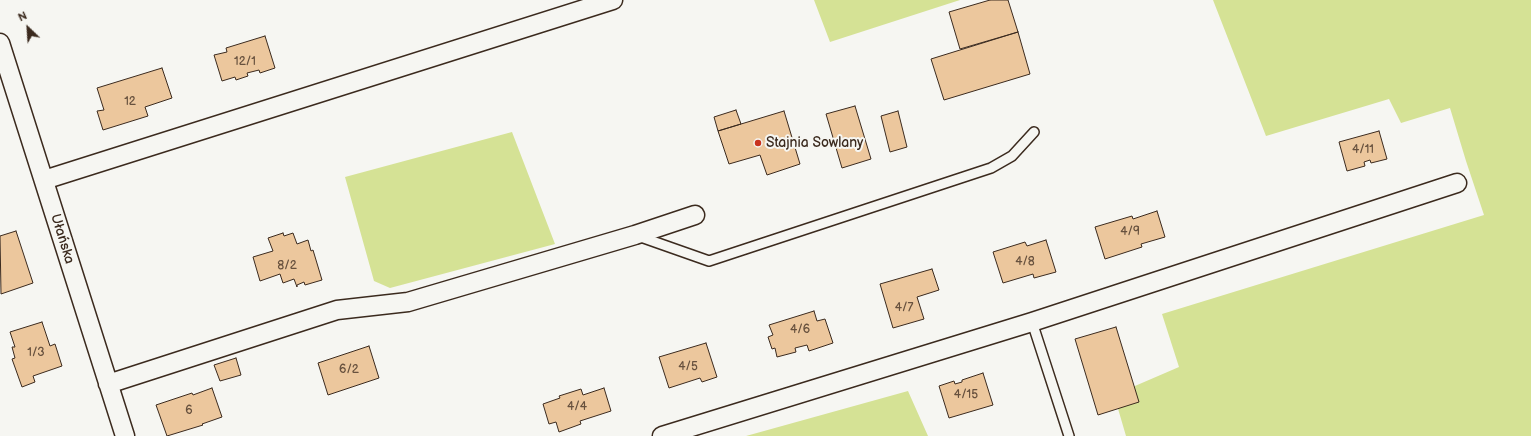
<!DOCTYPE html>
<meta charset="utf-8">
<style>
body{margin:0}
#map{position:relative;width:1531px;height:436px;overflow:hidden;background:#f6f6f2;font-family:"Balsamiq Sans",sans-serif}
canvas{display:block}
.north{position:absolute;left:8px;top:8px;width:40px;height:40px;-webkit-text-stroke:3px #f6f6f2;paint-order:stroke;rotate:335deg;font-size:11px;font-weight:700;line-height:16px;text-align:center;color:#3b2a1e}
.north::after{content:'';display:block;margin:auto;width:14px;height:18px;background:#3b2a1e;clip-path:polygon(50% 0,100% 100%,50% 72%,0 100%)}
</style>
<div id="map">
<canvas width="1531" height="436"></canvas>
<div class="north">N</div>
</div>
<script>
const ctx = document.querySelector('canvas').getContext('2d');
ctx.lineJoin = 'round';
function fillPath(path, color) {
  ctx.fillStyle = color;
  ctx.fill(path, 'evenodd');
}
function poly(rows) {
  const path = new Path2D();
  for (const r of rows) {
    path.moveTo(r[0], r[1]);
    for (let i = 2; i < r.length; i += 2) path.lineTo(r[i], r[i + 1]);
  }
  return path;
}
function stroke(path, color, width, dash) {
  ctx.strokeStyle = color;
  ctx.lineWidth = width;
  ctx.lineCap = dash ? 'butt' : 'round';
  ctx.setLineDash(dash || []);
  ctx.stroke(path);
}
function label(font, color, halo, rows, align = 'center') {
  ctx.font = font + ' "Balsamiq Sans",sans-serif';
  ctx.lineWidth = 4;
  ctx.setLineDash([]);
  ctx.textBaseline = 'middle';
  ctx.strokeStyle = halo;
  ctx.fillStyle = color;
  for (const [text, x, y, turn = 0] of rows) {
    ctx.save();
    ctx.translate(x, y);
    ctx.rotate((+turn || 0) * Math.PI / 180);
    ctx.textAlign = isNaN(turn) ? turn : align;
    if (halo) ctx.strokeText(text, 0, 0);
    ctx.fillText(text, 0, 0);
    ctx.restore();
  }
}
fillPath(poly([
 [814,0,960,0,830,42],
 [1213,0,1531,0,1531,436,1126,436,1114,395,1179,367,1162,314,1484,215,1466,161,1450,108,1401,123,1389,99,1266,136],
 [512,132,555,244,390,288,374,281,345,177],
 [908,391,928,436,746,436]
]), '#d5e295');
const building = poly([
 [990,0,1008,0,1018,32,960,49,949,12,990,0],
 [1018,32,1030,74,944,100,931,59,1018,32],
 [265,36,275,68,260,73,259,70,247,73,248,76,236,80,235,77,222,81,214,55,227,52,226,48,265,36],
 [162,68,172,98,145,107,148,116,103,130,97,111,104,110,97,88,162,68],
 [855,106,871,159,842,168,826,114,855,106],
 [736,110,741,124,718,131,714,117,736,110],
 [784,111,800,164,767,175,760,155,729,164,718,131,784,111],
 [898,111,907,147,890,152,881,116,898,111],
 [1379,131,1387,159,1371,163,1370,160,1364,162,1365,166,1347,171,1339,142,1379,131],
 [1157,211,1165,237,1141,244,1142,247,1105,259,1095,227,1132,216,1133,219,1157,211],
 [16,231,33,283,1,294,0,236,16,231],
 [283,233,284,236,293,233,297,244,308,240,311,251,313,250,322,280,305,285,304,282,297,285,297,287,294,279,283,283,280,274,260,281,253,257,273,251,268,238,283,233],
 [1046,240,1056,272,1034,278,1033,274,1003,283,993,252,1025,242,1027,246,1046,240],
 [932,269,939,290,917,297,924,319,893,328,880,284,932,269],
 [814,311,817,321,825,319,833,343,809,351,807,345,795,348,796,352,777,357,775,348,772,349,768,337,773,335,769,325,814,311],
 [42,322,50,346,55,344,62,366,33,376,35,382,22,387,12,359,15,358,12,347,15,347,10,332,42,322],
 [1116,327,1139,402,1098,415,1075,339,1116,327],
 [706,343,717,377,702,382,700,378,669,388,659,357,706,343],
 [369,346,379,378,328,395,318,363,369,346],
 [236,358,241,375,220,381,214,365,236,358],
 [983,373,993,405,949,418,939,386,954,381,955,384,962,382,962,380,983,373],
 [212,388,222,417,202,424,203,425,167,436,156,405,192,393,193,395,212,388],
 [604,388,611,411,580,421,581,424,559,432,556,422,549,424,543,404,560,398,559,396,581,389,583,395,604,388]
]);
fillPath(building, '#ecc79d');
stroke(building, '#3b2a1e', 1);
const service = poly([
 [638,236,709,261,991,168,1012,156,1034,132],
 [1032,322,1069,436]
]);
const minor = poly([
 [0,43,125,436],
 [44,180,613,0],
 [108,384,337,310,408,302,635,235,695,215],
 [662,436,1032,322,1457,183]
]);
stroke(service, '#3b2a1e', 12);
stroke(minor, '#3b2a1e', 21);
stroke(service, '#f6f6f2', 9);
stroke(minor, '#f6f6f2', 18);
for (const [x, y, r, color] of [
 [758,143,4,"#c8321e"]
]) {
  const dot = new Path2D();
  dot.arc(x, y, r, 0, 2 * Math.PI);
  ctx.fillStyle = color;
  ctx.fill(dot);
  stroke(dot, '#f6f6f2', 1.5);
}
label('12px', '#67513e', null, [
 ["12/1",245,62],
 ["12",130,102],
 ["4/11",1363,150],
 ["4/9",1130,232],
 ["4/8",1025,262],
 ["8/2",287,266],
 ["4/7",904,308],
 ["4/6",800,330],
 ["1/3",36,353],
 ["4/5",688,367],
 ["6/2",349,370],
 ["4/15",966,395],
 ["4/4",577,407],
 ["6",189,411]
]);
label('14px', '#3b2a1e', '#f6f6f2', [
 ["Stajnia Sowlany",766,143]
], 'left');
label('14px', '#3b2a1e', '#f6f6f2', [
 ["Ułańska",62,239,73]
]);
</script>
